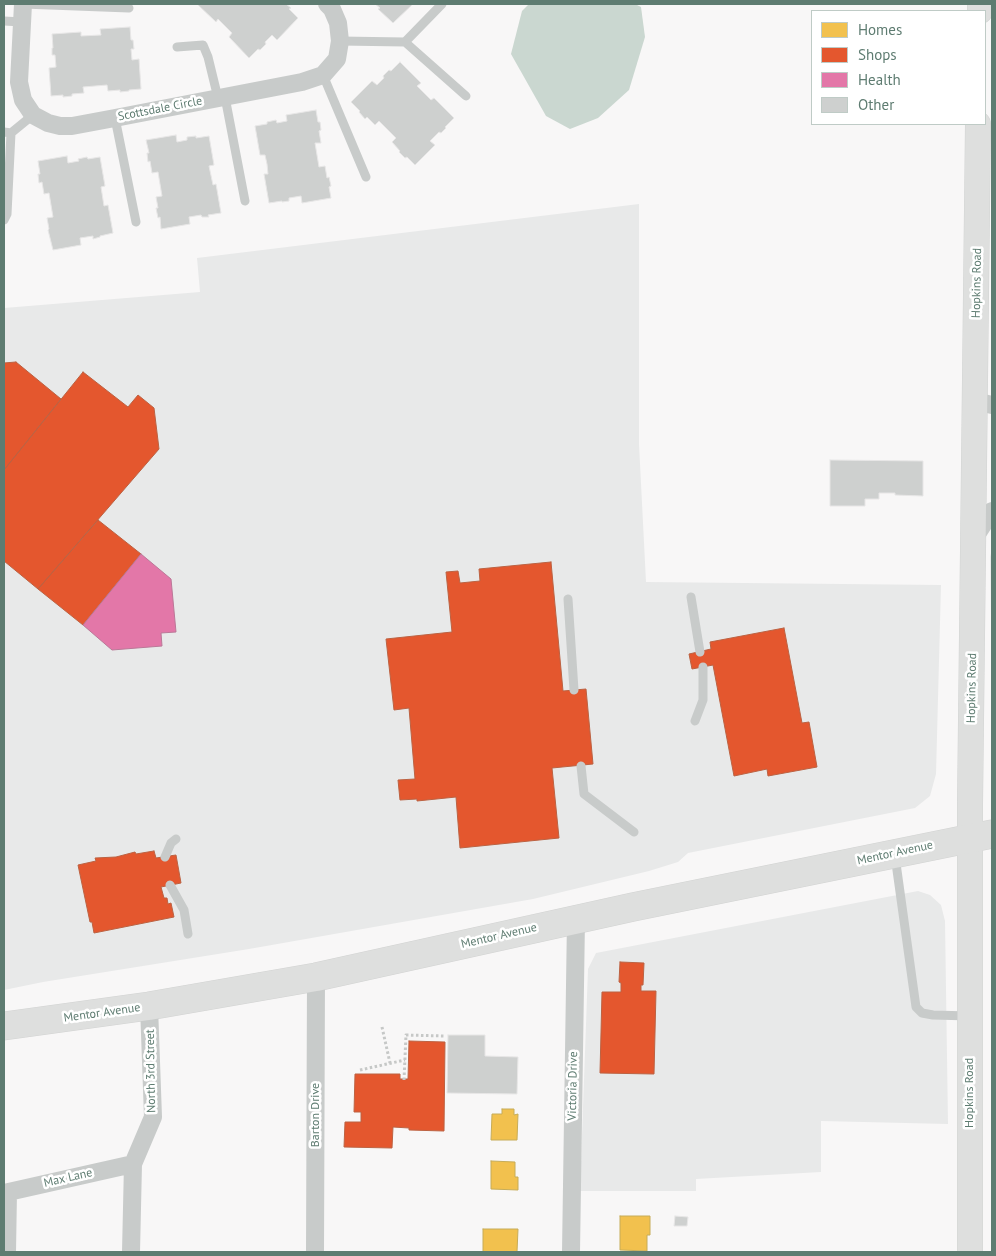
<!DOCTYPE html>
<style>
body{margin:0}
#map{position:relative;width:996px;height:1256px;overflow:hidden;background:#f8f7f7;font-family:"PT Sans",sans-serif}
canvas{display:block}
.frame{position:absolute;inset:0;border:5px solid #5e7c71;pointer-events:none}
.legend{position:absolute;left:811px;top:10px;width:175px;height:115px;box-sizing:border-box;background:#fff;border:1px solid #bfcbc6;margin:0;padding:6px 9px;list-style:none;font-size:15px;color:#5e7c71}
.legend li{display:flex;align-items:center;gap:10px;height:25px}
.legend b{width:25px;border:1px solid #bfcbc6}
</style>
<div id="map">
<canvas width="996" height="1256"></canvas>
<div class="frame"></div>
<ul class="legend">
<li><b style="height:14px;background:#f2c14e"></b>Homes</li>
<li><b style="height:14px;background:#e4572e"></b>Shops</li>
<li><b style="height:14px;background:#e377a8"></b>Health</li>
<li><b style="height:14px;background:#ced0cf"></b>Other</li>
</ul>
</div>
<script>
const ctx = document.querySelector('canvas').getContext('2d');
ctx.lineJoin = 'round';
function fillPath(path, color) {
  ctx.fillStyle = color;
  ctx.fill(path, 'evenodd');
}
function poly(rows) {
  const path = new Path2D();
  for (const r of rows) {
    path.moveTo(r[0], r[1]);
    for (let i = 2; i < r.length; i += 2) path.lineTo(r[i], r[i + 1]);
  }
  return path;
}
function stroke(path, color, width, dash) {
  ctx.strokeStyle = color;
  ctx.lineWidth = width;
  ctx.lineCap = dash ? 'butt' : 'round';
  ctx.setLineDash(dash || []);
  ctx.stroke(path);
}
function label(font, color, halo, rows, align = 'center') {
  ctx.font = font + ' "PT Sans",sans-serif';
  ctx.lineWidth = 5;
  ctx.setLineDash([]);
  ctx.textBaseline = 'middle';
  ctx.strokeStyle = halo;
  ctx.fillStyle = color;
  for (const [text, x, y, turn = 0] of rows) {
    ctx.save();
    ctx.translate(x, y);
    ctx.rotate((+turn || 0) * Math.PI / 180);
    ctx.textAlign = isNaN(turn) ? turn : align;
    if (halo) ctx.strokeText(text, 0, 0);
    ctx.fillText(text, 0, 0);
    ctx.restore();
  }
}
fillPath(poly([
 [639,204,639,444,646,582,941,585,936,774,930,796,915,808,688,853,678,862,649,871,533,899,249,949,43,982,4,990,4,308,200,292,197,258],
 [992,549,992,677,990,557],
 [918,891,930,895,941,905,945,921,948,1124,821,1121,821,1172,696,1179,696,1191,580,1191,588,969,596,953]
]), '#e8e9e9');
fillPath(poly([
 [529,4,635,4,641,7,645,37,629,90,598,118,570,129,546,116,511,54,522,11]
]), '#cad7d0');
const homes = poly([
 [502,1109,514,1109,514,1115,518,1114,517,1140,491,1140,492,1114,502,1114,502,1109],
 [491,1161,515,1162,515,1177,518,1177,518,1190,491,1189,491,1161],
 [620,1216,650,1216,650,1235,647,1235,647,1251,620,1250,620,1216],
 [483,1229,518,1229,517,1252,483,1252,483,1229]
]);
fillPath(homes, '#f2c14e');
stroke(homes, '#c6ac58', 1);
const shops = poly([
 [16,362,61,399,4,470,4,363,16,362],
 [83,372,128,407,138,395,154,408,159,449,38,589,4,561,4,470,83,372],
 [98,520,141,554,83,625,38,589,98,520],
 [551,562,563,691,586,689,593,764,552,768,559,838,460,848,456,797,417,801,417,799,400,800,398,780,415,779,409,708,394,710,386,639,452,632,446,572,458,571,460,583,480,581,479,569,551,562],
 [784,628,802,723,809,722,817,767,768,776,767,769,734,776,713,665,692,669,689,654,711,649,710,642,784,628],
 [154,851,156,858,176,855,181,883,161,887,164,898,167,898,168,904,171,903,174,917,94,933,92,922,90,922,78,865,96,861,95,858,116,857,135,852,136,854,154,851],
 [620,962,644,963,643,985,641,985,641,991,656,991,654,1074,600,1073,602,992,621,992,621,983,619,982,620,962],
 [409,1041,445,1042,444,1131,409,1130,409,1128,393,1127,392,1148,344,1147,345,1122,361,1122,361,1112,354,1112,355,1074,400,1074,400,1079,408,1079,409,1041]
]);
fillPath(shops, '#e4572e');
stroke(shops, '#bc6242', 1);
const health = poly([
 [141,554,171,579,176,632,161,633,162,646,112,650,83,625,141,554]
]);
fillPath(health, '#e377a8');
stroke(health, '#bb7898', 1);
const building = poly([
 [197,4,286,4,291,8,289,9,298,18,277,40,272,35,265,42,266,44,260,50,258,49,249,58,229,37,232,33,218,19,216,22,197,4],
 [375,4,413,4,393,23,378,9,380,8,375,4],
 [130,27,131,40,133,40,134,49,131,49,132,60,139,59,141,89,129,90,129,91,120,92,120,90,108,91,107,85,83,87,84,93,72,94,72,96,63,97,63,95,51,96,49,68,56,67,55,55,52,55,52,48,53,48,52,34,81,32,81,36,101,35,100,29,130,27],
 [400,62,421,83,417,86,431,100,434,98,454,118,445,127,446,128,441,133,439,132,430,141,435,145,415,165,407,157,405,158,399,152,400,151,392,142,396,138,379,121,375,125,367,117,365,119,359,112,360,111,351,102,372,81,377,85,384,78,383,76,389,70,391,71,400,62],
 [316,110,318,122,320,122,321,130,319,131,321,143,315,143,319,167,325,166,327,178,329,177,331,186,329,187,331,198,302,203,301,196,289,198,289,201,282,202,282,201,269,203,264,174,268,174,267,164,265,155,260,155,255,126,267,124,267,122,276,120,277,123,287,121,286,115,316,110],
 [176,135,177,142,187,140,187,137,196,136,196,138,209,136,214,165,209,166,213,185,216,184,221,213,208,215,209,217,202,217,201,215,189,217,190,224,161,229,160,217,158,218,156,208,158,208,156,197,162,196,158,172,152,173,150,161,148,162,147,153,149,153,146,140,176,135],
 [67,156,68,163,79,161,78,159,87,157,88,159,100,157,105,186,101,187,104,206,108,205,113,233,100,236,100,237,93,239,93,236,80,238,81,245,53,250,48,230,49,229,47,218,53,217,49,193,44,194,42,182,39,183,38,174,40,174,38,161,67,156],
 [830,460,923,461,923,496,895,495,895,493,879,493,879,499,865,499,865,506,830,506,830,460],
 [448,1035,485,1035,485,1056,518,1057,517,1094,447,1093,448,1035],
 [675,1216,688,1217,687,1226,674,1226,675,1216]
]);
fillPath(building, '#ced0cf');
stroke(building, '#e7e6e6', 1);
const secondary = poly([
 [980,11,980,4],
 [970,1252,970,805,978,124]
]);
const primary = poly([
 [4,1026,149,1006,316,977,633,907,992,834]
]);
stroke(secondary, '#d2d4d3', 26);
stroke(primary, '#d2d3d2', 29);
stroke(poly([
 [382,1027,390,1063],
 [360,1070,405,1060],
 [404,1080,406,1035,445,1036]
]), '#c6c8c7', 3, [2.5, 2.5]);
stroke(poly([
 [23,4,129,8],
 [4,21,22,22],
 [340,41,405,42,466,96],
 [405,42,442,4],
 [177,47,203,45,208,57,218,98],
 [323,75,366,177],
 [225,97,245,201],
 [115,118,136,222],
 [4,132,11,133,33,115],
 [4,220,7,214,11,133],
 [691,597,700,652],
 [568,599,574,690],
 [695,721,703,700,703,667],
 [581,766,584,794,634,832],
 [895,856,916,1007,922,1013,933,1015,970,1016],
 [165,857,171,843,176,839],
 [170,885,184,910,188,934]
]), '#c8cbca', 9);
stroke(poly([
 [23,4,19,82,23,100,33,115,48,123,60,126,72,126,115,118,302,82,323,75,337,59,340,41,338,23,332,9,327,4],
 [975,401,992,405],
 [973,540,992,511],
 [4,1193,133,1164],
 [7,1252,8,1192],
 [131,1252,133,1164,153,1117,149,1006],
 [315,1252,316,977],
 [571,1252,576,919]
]), '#c8cbca', 18);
stroke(secondary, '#dedfde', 25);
stroke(primary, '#dedfde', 28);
label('12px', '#5e7c71', '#fff', [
 ["Scottsdale Circle",160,109,-11],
 ["Hopkins Road",977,283,-89],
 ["Hopkins Road",972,688,-89],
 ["Mentor Avenue",895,853,-12],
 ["Mentor Avenue",499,936,-13],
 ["Mentor Avenue",102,1013,-8],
 ["North 3rd Street",151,1071,-91],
 ["Victoria Drive",573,1086,-89],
 ["Hopkins Road",970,1093,-90],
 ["Barton Drive",316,1115,-90],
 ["Max Lane",68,1178,-13]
]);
</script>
